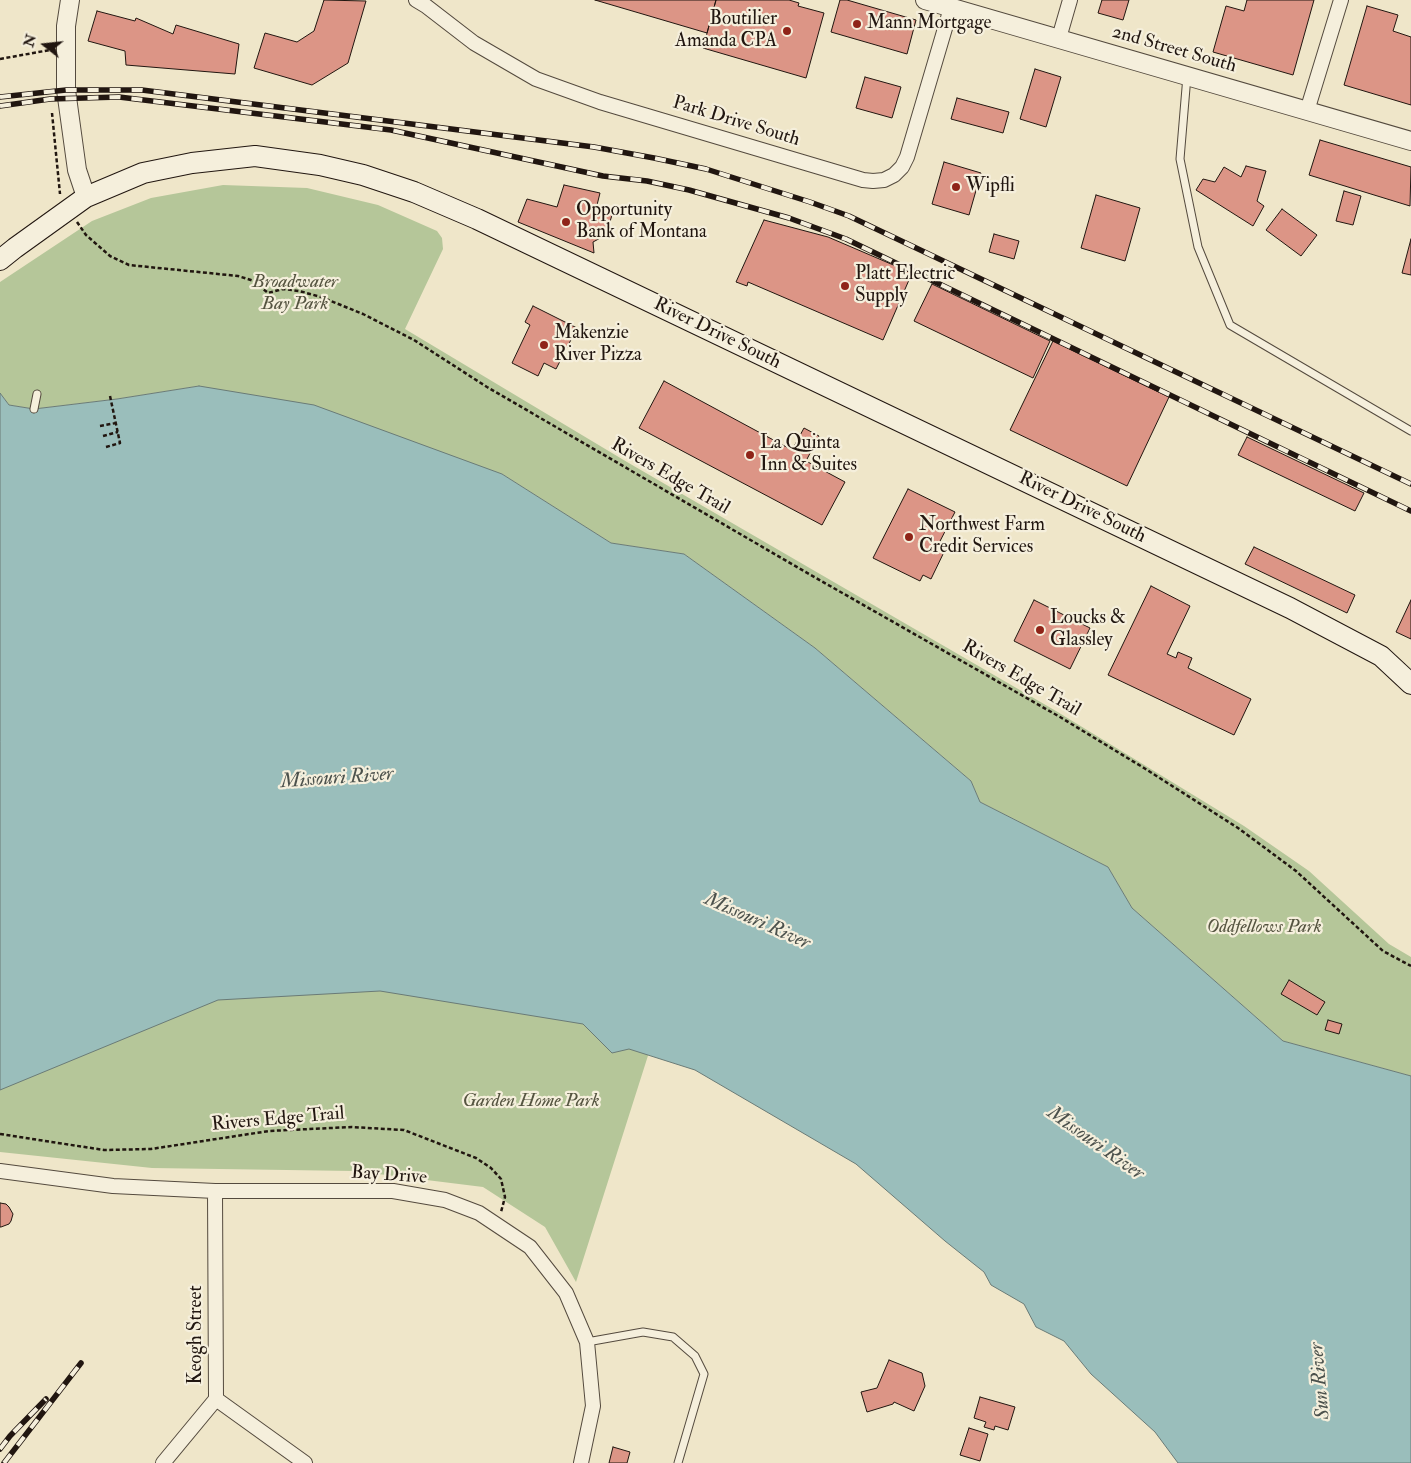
<!DOCTYPE html>
<style>
body{margin:0}
#map{position:relative;width:1411px;height:1463px;overflow:hidden;background:#efe6c9;font-family:"IM FELL Double Pica",serif}
canvas{display:block}
.north{position:absolute;left:20px;top:20px;width:50px;height:50px;-webkit-text-stroke:4px #f5efdc;paint-order:stroke;rotate:286deg;font-size:14px;font-weight:700;line-height:20px;text-align:center;color:#211610}
.north::after{content:'';display:block;margin:auto;width:18px;height:22px;background:#211610;clip-path:polygon(50% 0,100% 100%,50% 72%,0 100%)}
</style>
<div id="map">
<canvas width="1411" height="1463"></canvas>
<div class="north">N</div>
</div>
<script>
const ctx = document.querySelector('canvas').getContext('2d');
ctx.lineJoin = 'round';
function fillPath(path, color) {
  ctx.fillStyle = color;
  ctx.fill(path, 'evenodd');
}
function poly(rows) {
  const path = new Path2D();
  for (const r of rows) {
    path.moveTo(r[0], r[1]);
    for (let i = 2; i < r.length; i += 2) path.lineTo(r[i], r[i + 1]);
  }
  return path;
}
function stroke(path, color, width, dash) {
  ctx.strokeStyle = color;
  ctx.lineWidth = width;
  ctx.lineCap = dash ? 'butt' : 'round';
  ctx.setLineDash(dash || []);
  ctx.stroke(path);
}
function label(font, color, halo, rows, align = 'center') {
  ctx.font = font + ' "IM FELL Double Pica",serif';
  ctx.lineWidth = 4.5;
  ctx.setLineDash([]);
  ctx.textBaseline = 'middle';
  ctx.strokeStyle = halo;
  ctx.fillStyle = color;
  for (const [text, x, y, turn = 0] of rows) {
    ctx.save();
    ctx.translate(x, y);
    ctx.rotate((+turn || 0) * Math.PI / 180);
    ctx.textAlign = isNaN(turn) ? turn : align;
    if (halo) ctx.strokeText(text, 0, 0);
    ctx.fillText(text, 0, 0);
    ctx.restore();
  }
}
fillPath(poly([
 [223,185,307,188,378,205,437,231,442,238,443,249,405,329,627,462,1056,711,1244,826,1309,871,1389,944,1411,957,1411,1076,1283,1041,1132,908,1108,867,980,802,971,781,815,648,684,554,611,543,502,474,199,386,117,399,34,409,9,405,0,393,0,282,92,221,151,198],
 [304,977,527,997,652,1043,576,1282,545,1227,483,1187,354,1171,152,1168,0,1152,0,1074,161,1008]
]), '#b5c699');
const water = poly([
 [199,386,314,405,502,474,611,543,684,554,815,648,971,781,980,802,1108,867,1132,908,1283,1041,1411,1076,1411,1463,1178,1463,1155,1432,1091,1374,1064,1341,1036,1327,1024,1304,991,1285,984,1272,945,1241,856,1164,695,1070,629,1049,612,1053,583,1024,380,991,218,1000,0,1090,0,393,9,405,34,409,117,399,199,386]
]);
fillPath(water, '#9abebb');
stroke(water, '#6a7b77', 1);
const building = poly([
 [324,0,366,1,348,63,312,85,254,68,265,33,297,42,314,31,324,0],
 [595,0,716,0,707,33,595,0],
 [716,0,789,0,799,3,798,6,824,13,806,78,703,48,716,0],
 [840,0,847,0,916,20,907,54,831,32,840,0],
 [1102,0,1129,0,1123,20,1098,13,1102,0],
 [1247,0,1314,0,1293,75,1213,52,1226,6,1244,11,1247,0],
 [1367,6,1398,15,1393,31,1411,37,1411,105,1344,85,1367,6],
 [97,11,135,21,136,18,173,34,176,25,239,44,235,74,126,65,125,51,88,41,97,11],
 [1035,69,1061,77,1046,127,1020,119,1035,69],
 [865,77,901,87,892,118,856,108,865,77],
 [957,98,1009,112,1003,133,951,119,957,98],
 [1320,140,1411,167,1410,206,1309,175,1320,140],
 [944,162,981,173,969,215,932,204,944,162],
 [1246,166,1266,171,1257,201,1264,206,1253,226,1196,190,1203,179,1215,182,1224,167,1241,177,1246,166],
 [564,185,600,193,596,209,612,215,606,235,593,242,594,253,518,222,527,199,557,207,564,185],
 [1344,191,1361,196,1353,225,1336,221,1344,191],
 [1096,195,1140,208,1125,261,1081,248,1096,195],
 [1282,209,1317,235,1301,256,1266,230,1282,209],
 [764,220,828,237,912,273,883,340,748,282,747,286,736,282,764,220],
 [994,234,1019,241,1014,259,989,252,994,234],
 [1411,239,1411,275,1402,273,1411,239],
 [932,284,1050,341,1033,378,914,321,932,284],
 [533,306,577,328,556,369,544,363,538,376,512,363,530,325,525,322,533,306],
 [1053,341,1169,397,1127,486,1010,430,1053,341],
 [664,381,792,450,804,428,819,436,806,461,845,482,822,525,639,428,664,381],
 [1247,437,1364,493,1355,511,1238,455,1247,437],
 [908,489,955,512,937,547,945,550,931,579,923,575,920,581,873,558,908,489],
 [1254,547,1355,595,1347,613,1245,564,1254,547],
 [1151,586,1190,606,1167,654,1176,658,1178,652,1192,658,1188,668,1251,699,1234,735,1108,675,1151,586],
 [1034,600,1090,628,1070,669,1014,641,1034,600],
 [1411,600,1411,639,1396,632,1411,600],
 [1289,980,1325,1002,1317,1015,1281,994,1289,980],
 [1328,1020,1342,1024,1339,1034,1325,1030,1328,1020],
 [0,1203,6,1204,9,1207,13,1214,11,1221,9,1224,1,1227,0,1227,0,1203],
 [889,1360,922,1373,925,1386,914,1411,894,1402,893,1404,867,1412,861,1392,877,1388,889,1360],
 [980,1397,1015,1407,1008,1430,995,1426,994,1430,984,1427,986,1422,974,1418,980,1397],
 [969,1428,988,1434,980,1461,960,1455,969,1428],
 [613,1447,630,1452,627,1463,609,1463,613,1447]
]);
fillPath(building, '#dc9586');
stroke(building, '#211610', 1);
const service = poly([
 [1187,76,1180,159,1198,247,1230,325,1411,431],
 [34,409,37,394],
 [587,1342,643,1332,673,1337,695,1356,704,1374,678,1463]
]);
const minor = poly([
 [416,0,426,6,474,43,536,79,600,102,863,180,873,181,884,180,894,175,902,167,907,157,951,8],
 [1059,38,1070,0],
 [1307,111,1341,0],
 [0,1171,113,1186,215,1191,393,1191,445,1200,479,1213,530,1247,566,1293,587,1342,593,1406,581,1463],
 [215,1191,216,1399,305,1463],
 [163,1463,216,1399]
]);
const tertiary = poly([
 [70,0,66,26,66,90,77,170,86,197],
 [925,0,1411,141]
]);
const secondary = poly([
 [0,260,15,248,86,197,143,173,192,163,255,156,320,165,363,175,414,192,477,219,1290,608,1381,656,1411,684]
]);
stroke(service, '#544a3e', 9);
stroke(minor, '#544a3e', 16);
stroke(tertiary, '#544a3e', 20);
stroke(secondary, '#211610', 22);
stroke(poly([
 [0,59,50,50],
 [52,113,60,194],
 [77,222,86,235,110,256,129,265,238,276,254,281,268,293,283,289,299,291,321,297,363,314,414,340,487,387,809,574,1060,717,1144,768,1238,828,1296,871,1383,951,1411,966],
 [100,426,116,423],
 [103,436,118,432],
 [106,447,120,443,110,396],
 [0,1134,104,1150,151,1149,269,1131,352,1127,404,1130,476,1158,491,1168,501,1179,505,1197,501,1212]
]), '#211610', 2.5, [4, 2.5]);
stroke(service, '#f5efdc', 7);
stroke(minor, '#f5efdc', 14);
stroke(tertiary, '#f5efdc', 18);
stroke(secondary, '#f5efdc', 20);
const rail = poly([
 [0,97,66,90,142,90,594,147,654,158,706,169,810,202,849,216,1411,484],
 [0,106,50,99,119,97,391,130,603,176,647,181,689,190,789,218,846,239,1411,511],
 [0,1449,10,1436,46,1399],
 [4,1463,81,1363]
]);
stroke(rail, '#211610', 5.5);
stroke(rail, '#f5efdc', 4, [11]);
for (const [x, y, r, color] of [
 [857,24,5,"#8f2418"],
 [787,31,5,"#8f2418"],
 [956,187,5,"#8f2418"],
 [566,222,5,"#8f2418"],
 [845,286,5,"#8f2418"],
 [544,345,5,"#8f2418"],
 [750,455,5,"#8f2418"],
 [909,537,5,"#8f2418"],
 [1040,630,5,"#8f2418"]
]) {
  const dot = new Path2D();
  dot.arc(x, y, r, 0, 2 * Math.PI);
  ctx.fillStyle = color;
  ctx.fill(dot);
  stroke(dot, '#f5efdc', 2);
}
label('19px', '#211610', '#f5efdc', [
 ["Boutilier",777,20,"right"],
 ["Amanda CPA",777,42,"right"],
 ["Mann Mortgage",867,24],
 ["Wipfli",966,187],
 ["Opportunity",576,211],
 ["Bank of Montana",576,233],
 ["Platt Electric",855,275],
 ["Supply",855,297],
 ["Makenzie",554,334],
 ["River Pizza",554,356],
 ["La Quinta",760,444],
 ["Inn & Suites",760,466],
 ["Northwest Farm",919,526],
 ["Credit Services",919,548],
 ["Loucks &",1050,619],
 ["Glassley",1050,641]
], 'left');
label('19px', '#211610', '#f5efdc', [
 ["2nd Street South",1174,50,16],
 ["Park Drive South",736,122,17],
 ["River Drive South",717,334,26],
 ["Rivers Edge Trail",670,477,30],
 ["River Drive South",1082,508,26],
 ["Rivers Edge Trail",1021,679,30],
 ["Rivers Edge Trail",278,1120,-5],
 ["Bay Drive",389,1176,4],
 ["Keogh Street",197,1335,-90]
]);
label('italic 19px', '#555440', '#f5efdc', [
 ["Broadwater",295,283],
 ["Bay Park",295,305],
 ["Oddfellows Park",1264,928],
 ["Garden Home Park",531,1102]
]);
label('italic 20px', '#4b514c', '#f5efdc', [
 ["Missouri River",337,779,-4],
 ["Missouri River",757,922,24],
 ["Missouri River",1095,1144,35],
 ["Sun River",1321,1381,-95]
]);
</script>
